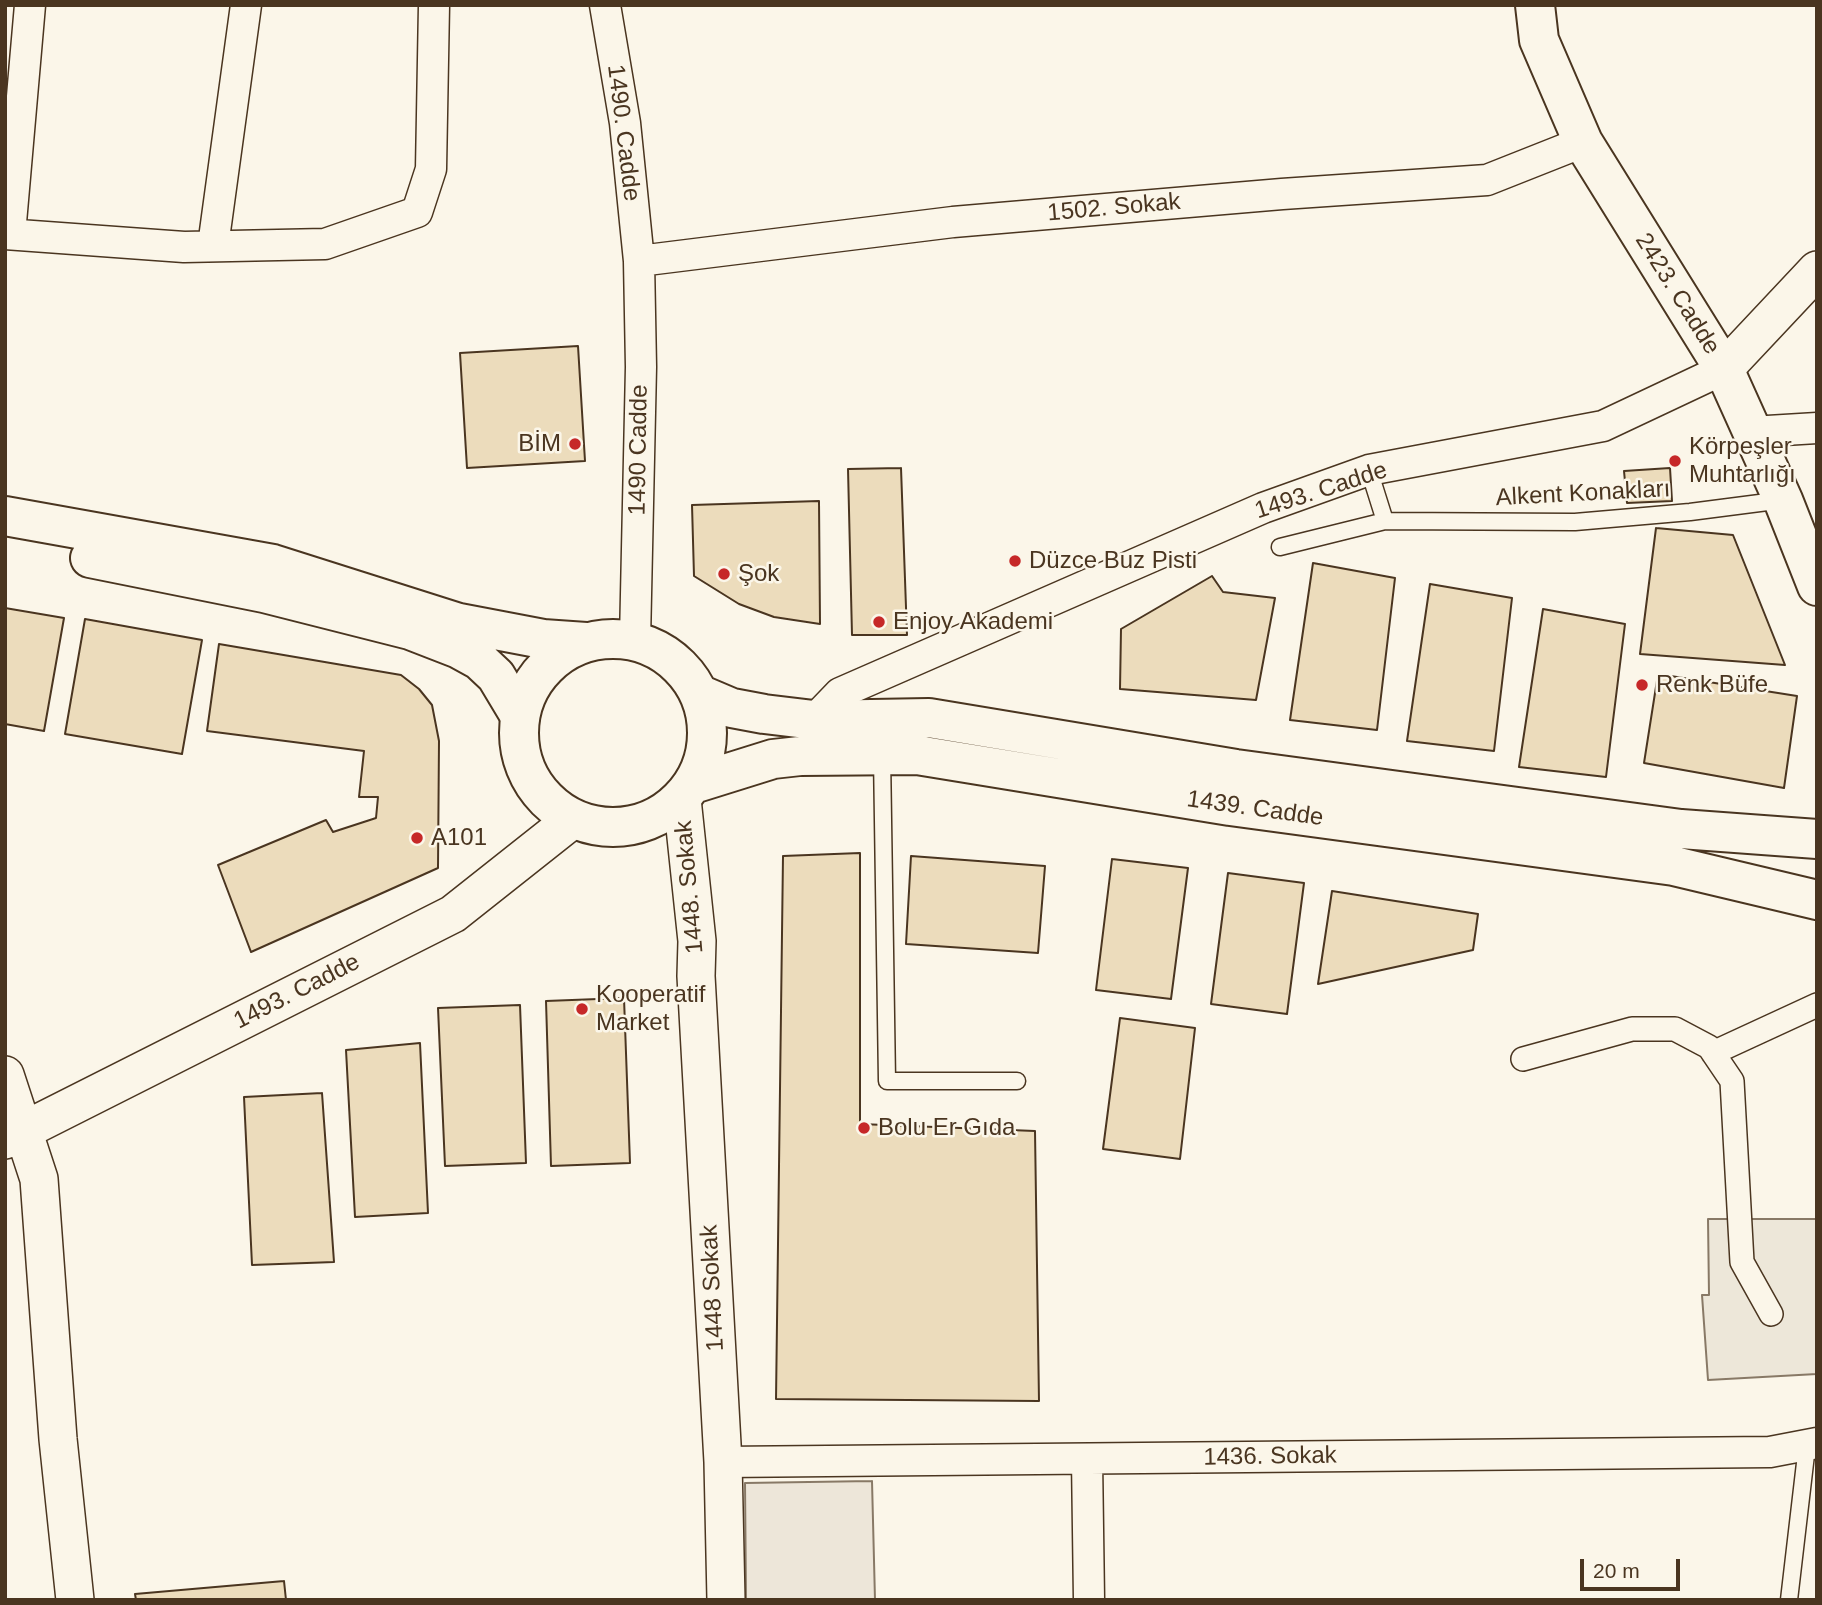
<!DOCTYPE html>
<meta charset="utf-8">
<style>
body{margin:0}
#map{position:relative;width:1822px;height:1605px;overflow:hidden;background:#fbf6e9;font-family:Helvetica,sans-serif}
canvas{display:block}
.frame{position:absolute;inset:0;border:7px solid #4a3520;pointer-events:none}
.scale{position:absolute;left:1580px;top:1559px;width:100px;height:32px;box-sizing:border-box;border:4px solid #4a3520;border-top:0;padding-left:9px;font-size:21px;line-height:24px;white-space:nowrap;color:#4a3520;-webkit-text-stroke:5px #fbf6e9;paint-order:stroke}
</style>
<div id="map">
<canvas width="1822" height="1605"></canvas>
<div class="frame"></div>
<div class="scale">20 m</div>
</div>
<script>
const ctx = document.querySelector('canvas').getContext('2d');
ctx.lineJoin = 'round';
function fillPath(path, color) {
  ctx.fillStyle = color;
  ctx.fill(path, 'evenodd');
}
function poly(rows) {
  const path = new Path2D();
  for (const r of rows) {
    if (r.length === 3) {
      path.moveTo(r[0] + r[2], r[1]);
      path.arc(r[0], r[1], r[2], 0, 2 * Math.PI);
      continue;
    }
    path.moveTo(r[0], r[1]);
    for (let i = 2; i < r.length; i += 2) path.lineTo(r[i], r[i + 1]);
  }
  return path;
}
function stroke(path, color, width, dash) {
  ctx.strokeStyle = color;
  ctx.lineWidth = width;
  ctx.lineCap = dash ? 'butt' : 'round';
  ctx.setLineDash(dash || []);
  ctx.stroke(path);
}
function label(font, color, halo, rows, align = 'center') {
  ctx.font = font + ' Helvetica,sans-serif';
  ctx.lineWidth = 5;
  ctx.setLineDash([]);
  ctx.textBaseline = 'middle';
  ctx.strokeStyle = halo;
  ctx.fillStyle = color;
  for (const [text, x, y, turn = 0] of rows) {
    ctx.save();
    ctx.translate(x, y);
    ctx.rotate((+turn || 0) * Math.PI / 180);
    ctx.textAlign = isNaN(turn) ? turn : align;
    if (halo) ctx.strokeText(text, 0, 0);
    ctx.fillText(text, 0, 0);
    ctx.restore();
  }
}
const green = poly([
 [872,1481,875,1600,746,1600,745,1483,872,1481]
]);
fillPath(green, '#ede6d9');
stroke(green, '#887966', 2);
const parking = poly([
 [1708,1219,1817,1219,1817,1374,1708,1380,1702,1295,1709,1295,1708,1219]
]);
fillPath(parking, '#ede7d9');
stroke(parking, '#887966', 2);
const building = poly([
 [578,346,585,461,467,468,460,353,578,346],
 [901,468,907,635,852,635,848,469,901,468],
 [1670,468,1672,501,1627,503,1624,471,1670,468],
 [819,501,820,624,774,617,739,604,694,576,692,505,819,501],
 [1656,528,1733,535,1785,665,1640,654,1656,528],
 [1313,563,1395,578,1377,730,1290,720,1313,563],
 [1212,576,1223,592,1275,598,1256,700,1120,689,1121,629,1212,576],
 [1430,584,1512,598,1494,751,1407,741,1430,584],
 [5,608,64,618,44,731,5,724,5,608],
 [1543,609,1625,624,1606,777,1519,767,1543,609],
 [85,619,202,640,182,754,65,734,85,619],
 [219,644,401,675,419,689,432,705,439,741,438,868,251,952,218,865,326,820,333,832,376,818,378,797,359,797,364,751,207,731,219,644],
 [1658,674,1797,696,1784,788,1644,763,1658,674],
 [860,853,860,1124,1035,1131,1039,1401,776,1399,783,856,860,853],
 [911,856,1045,866,1038,953,906,944,911,856],
 [1112,859,1188,868,1171,999,1096,990,1112,859],
 [1228,873,1304,883,1287,1014,1211,1004,1228,873],
 [1332,891,1478,914,1473,950,1318,984,1332,891],
 [624,998,630,1163,551,1166,546,1001,624,998],
 [520,1005,526,1163,445,1166,438,1008,520,1005],
 [1120,1018,1195,1028,1180,1159,1103,1149,1120,1018],
 [420,1043,428,1213,355,1217,346,1050,420,1043],
 [322,1093,334,1262,252,1265,244,1097,322,1093],
 [284,1581,286,1600,136,1600,135,1594,284,1581]
]);
fillPath(building, '#ecdcbc');
stroke(building, '#4a3520', 2);
const service = poly([
 [1369,470,1385,521],
 [1280,547,1385,521,1575,522,1690,512,1783,500],
 [882,755,887,1081,1017,1081],
 [1789,1600,1807,1446]
]);
const pedestrian = poly([
 [1713,1053,1817,1005],
 [1523,1059,1632,1029,1675,1029,1709,1047,1732,1081,1742,1262,1771,1314]
]);
const minor = poly([
 [605,5,625,123,639,261,641,367,635,640],
 [5,234,184,247,325,244,417,212,431,169,434,5],
 [10,234,30,5],
 [213,246,246,5],
 [639,261,953,222,1282,194,1487,180,1583,142],
 [1751,432,1817,428],
 [814,720,840,693,1263,508,1369,470,1603,426,1724,369],
 [1087,1459,1089,1600],
 [723,1462,1770,1452,1817,1443]
]);
const tertiary = poly([
 [1724,369,1817,270],
 [682,799,697,941,696,976,723,1462,726,1600],
 [5,1075,39,1179,58,1439,75,1600],
 [5,1140,453,914,573,819]
]);
const secondary = poly([
 [1535,5,1539,40,1583,142,1724,369,1783,500,1817,586]
]);
const primary = poly([
 [613,733,94],
 [699,694,732,708,764,714,814,720,929,718,1236,769,1681,829,1817,839],
 [693,784,773,759,800,756,917,755,1230,806,1674,866,1817,900]
]);
const trunk = poly([
 [5,516,273,564,459,623,543,639,586,642],
 [90,558,264,593,410,630,459,649,479,660,496,676,520,716]
]);
stroke(service, '#4a3520', 19);
stroke(pedestrian, '#4a3520', 26);
stroke(minor, '#4a3520', 33);
stroke(tertiary, '#4a3520', 40);
stroke(secondary, '#4a3520', 42);
stroke(primary, '#4a3520', 42);
stroke(trunk, '#4a3520', 42);
stroke(service, '#fbf6e9', 16);
stroke(pedestrian, '#fbf6e9', 23);
stroke(minor, '#fbf6e9', 30);
stroke(tertiary, '#fbf6e9', 37);
stroke(secondary, '#fbf6e9', 38);
stroke(primary, '#fbf6e9', 38);
stroke(trunk, '#fbf6e9', 38);
for (const [x, y, r, color] of [
 [575,444,7,"#c62828"],
 [1675,461,7,"#c62828"],
 [1015,561,7,"#c62828"],
 [724,574,7,"#c62828"],
 [879,622,7,"#c62828"],
 [1642,685,7,"#c62828"],
 [417,838,7,"#c62828"],
 [582,1009,7,"#c62828"],
 [864,1128,7,"#c62828"]
]) {
  const dot = new Path2D();
  dot.arc(x, y, r, 0, 2 * Math.PI);
  ctx.fillStyle = color;
  ctx.fill(dot);
  stroke(dot, '#fbf6e9', 2.5);
}
label('24px', '#4a3520', '#fbf6e9', [
 ["1490. Cadde",623,133,83],
 ["1502. Sokak",1114,208,-5],
 ["2423. Cadde",1677,294,58],
 ["1490 Cadde",639,450,-89],
 ["1493. Cadde",1321,491,-18],
 ["Alkent Konakları",1583,494,-3],
 ["1439. Cadde",1255,809,8],
 ["1448. Sokak",690,887,-95],
 ["1493. Cadde",297,992,-27],
 ["1448 Sokak",713,1288,-93],
 ["1436. Sokak",1270,1457,-1]
]);
label('24px', '#4a3520', '#fbf6e9', [
 ["BİM",561,444,"right"],
 ["Körpeşler",1689,447],
 ["Muhtarlığı",1689,475],
 ["Düzce Buz Pisti",1029,561],
 ["Şok",738,574],
 ["Enjoy Akademi",893,622],
 ["Renk Büfe",1656,685],
 ["A101",431,838],
 ["Kooperatif",596,995],
 ["Market",596,1023],
 ["Bolu Er Gıda",878,1128]
], 'left');
</script>
